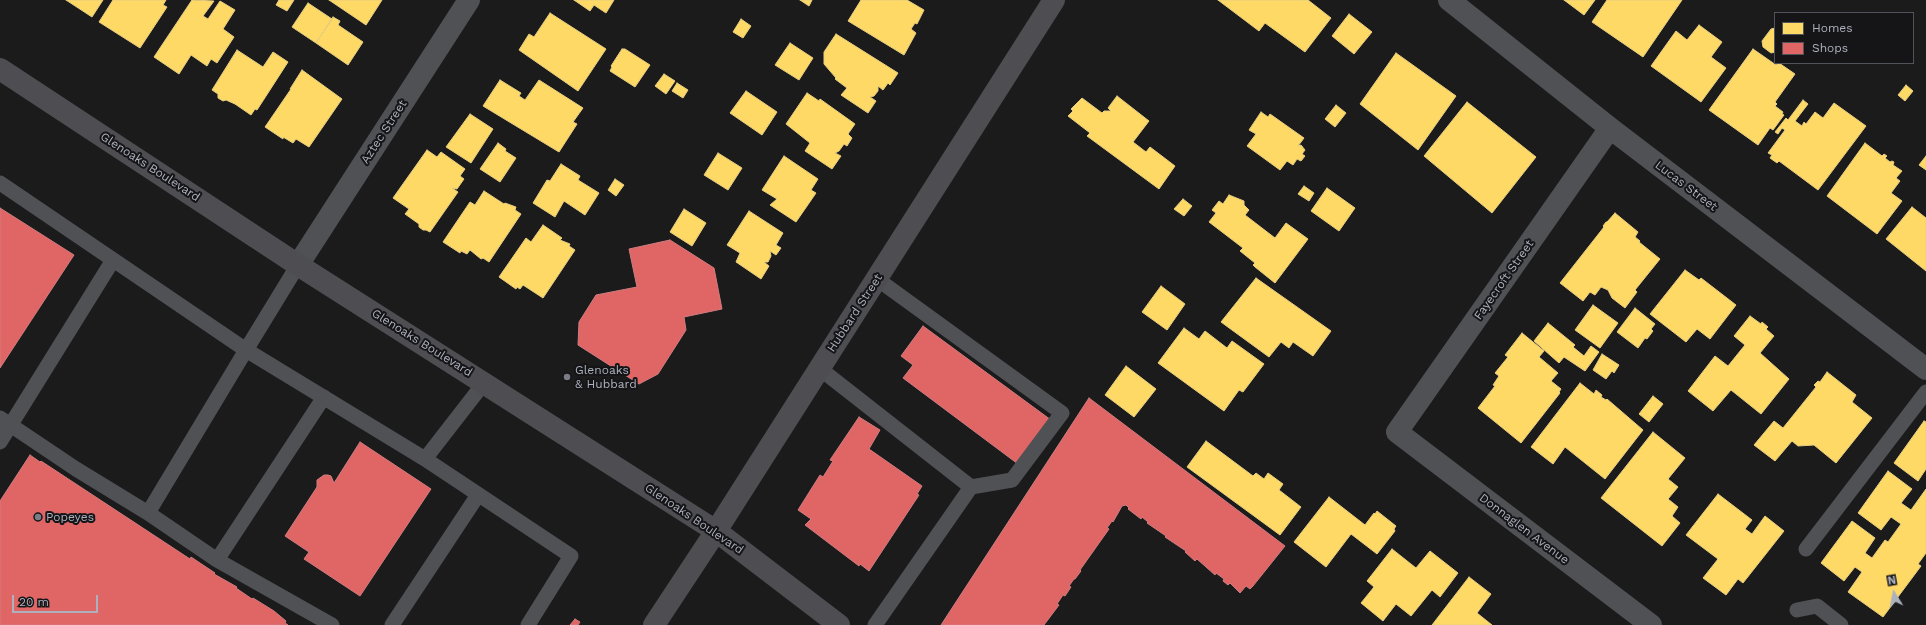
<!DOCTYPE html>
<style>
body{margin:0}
#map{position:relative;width:1926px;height:625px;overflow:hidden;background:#1b1b1c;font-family:"Work Sans",sans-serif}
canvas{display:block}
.legend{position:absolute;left:1774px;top:12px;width:140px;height:52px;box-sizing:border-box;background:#151518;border:1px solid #51535a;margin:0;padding:5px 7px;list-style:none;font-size:12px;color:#acb1bd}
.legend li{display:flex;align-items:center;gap:8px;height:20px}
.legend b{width:20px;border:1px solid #51535a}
.north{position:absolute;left:1874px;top:573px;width:40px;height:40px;-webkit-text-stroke:3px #151518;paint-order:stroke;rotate:350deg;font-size:11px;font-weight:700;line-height:16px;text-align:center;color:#acb1bd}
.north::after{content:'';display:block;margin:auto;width:14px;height:18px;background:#acb1bd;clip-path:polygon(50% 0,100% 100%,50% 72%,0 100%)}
.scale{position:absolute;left:12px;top:595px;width:86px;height:18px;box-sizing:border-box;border:2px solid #acb1bd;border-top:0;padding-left:5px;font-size:12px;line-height:14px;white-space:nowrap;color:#acb1bd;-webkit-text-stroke:3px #151518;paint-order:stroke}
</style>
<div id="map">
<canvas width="1926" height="625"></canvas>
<ul class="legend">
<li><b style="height:11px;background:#ffd966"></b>Homes</li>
<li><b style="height:11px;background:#e06666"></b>Shops</li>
</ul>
<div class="north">N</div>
<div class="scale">20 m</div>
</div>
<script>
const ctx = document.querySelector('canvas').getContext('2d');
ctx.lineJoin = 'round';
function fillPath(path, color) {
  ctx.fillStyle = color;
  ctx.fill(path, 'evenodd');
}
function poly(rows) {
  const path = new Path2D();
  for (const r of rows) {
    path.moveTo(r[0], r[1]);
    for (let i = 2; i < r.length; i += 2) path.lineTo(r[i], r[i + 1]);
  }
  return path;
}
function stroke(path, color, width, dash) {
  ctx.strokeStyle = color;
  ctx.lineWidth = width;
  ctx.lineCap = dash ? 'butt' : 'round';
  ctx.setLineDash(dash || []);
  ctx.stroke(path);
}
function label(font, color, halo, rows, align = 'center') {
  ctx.font = font + ' "Work Sans",sans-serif';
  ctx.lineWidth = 4;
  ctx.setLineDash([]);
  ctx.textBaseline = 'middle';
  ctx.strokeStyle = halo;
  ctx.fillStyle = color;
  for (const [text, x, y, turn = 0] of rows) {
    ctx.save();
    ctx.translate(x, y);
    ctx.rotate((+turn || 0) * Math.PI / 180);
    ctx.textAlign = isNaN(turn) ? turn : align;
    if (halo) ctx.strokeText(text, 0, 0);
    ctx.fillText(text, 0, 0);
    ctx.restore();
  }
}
const homes = poly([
 [66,0,103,0,92,17,66,0],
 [113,0,166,0,163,5,167,7,140,48,99,22,113,0],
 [192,0,214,1,203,16,208,19,220,1,235,10,223,29,234,37,217,63,211,59,207,66,191,55,179,74,154,57,192,0],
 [279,0,294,0,287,11,276,5,279,0],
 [329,0,382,0,366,25,329,0],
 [574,0,614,0,606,13,594,5,590,11,574,0],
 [800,0,812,0,809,6,800,0],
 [861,0,907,0,924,10,917,24,915,23,911,29,916,33,904,55,848,21,861,0],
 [1218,0,1308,0,1331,18,1305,52,1265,23,1259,31,1218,0],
 [1564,0,1595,0,1584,15,1564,0],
 [1607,0,1682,0,1643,57,1592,22,1607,0],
 [308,3,332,19,316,43,292,27,308,3],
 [550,13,606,49,578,91,519,50,529,34,534,37,550,13],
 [1349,14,1372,32,1354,54,1332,36,1349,14],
 [333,17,340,21,338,25,363,42,348,65,316,43,333,17],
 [741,19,751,26,743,38,733,32,741,19],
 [1699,25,1722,42,1711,57,1726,68,1701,102,1651,66,1676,31,1687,40,1699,25],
 [1775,28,1775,52,1771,53,1763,47,1762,41,1771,29,1775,28],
 [836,34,898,73,890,85,888,83,883,90,878,86,878,91,874,96,870,97,876,101,868,113,841,95,847,88,835,79,836,78,824,64,824,52,836,34],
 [790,43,813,58,799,80,775,65,790,43],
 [622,49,625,49,650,65,635,87,610,71,612,67,611,66,622,49],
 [1753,49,1776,65,1779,63,1795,74,1775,102,1777,104,1775,106,1783,112,1782,114,1784,115,1773,130,1770,128,1758,145,1709,110,1753,49],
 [237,50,263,67,273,52,288,62,257,110,255,109,251,115,235,104,226,100,223,101,218,98,218,94,212,90,237,50],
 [1396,53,1456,96,1418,150,1360,104,1396,53],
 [302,70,342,99,309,147,296,139,293,143,283,137,283,139,265,127,291,89,290,89,302,70],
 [664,74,675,81,666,94,655,86,664,74],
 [500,80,521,93,519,96,525,100,539,80,583,108,573,122,577,124,559,152,483,106,500,80],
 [677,83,688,90,683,98,672,91,677,83],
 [1906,85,1913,91,1905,101,1898,95,1906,85],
 [746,91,777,112,762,135,730,113,746,91],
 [807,93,819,101,820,99,855,124,848,134,852,138,847,146,844,144,839,151,835,153,841,156,832,169,805,151,810,143,786,124,807,93],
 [1117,96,1149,121,1133,142,1146,152,1150,147,1175,166,1159,189,1087,136,1090,133,1068,116,1073,111,1071,109,1082,98,1102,113,1104,111,1111,111,1108,108,1117,96],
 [1803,100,1808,104,1795,121,1802,126,1804,122,1806,124,1815,112,1823,118,1834,103,1866,126,1818,190,1779,161,1777,163,1770,158,1772,155,1768,153,1785,130,1782,128,1778,134,1775,132,1786,118,1788,120,1803,100],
 [1467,102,1536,157,1492,213,1424,156,1467,102],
 [1336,105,1346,113,1335,127,1325,119,1336,105],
 [1261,112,1268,117,1270,114,1304,138,1298,146,1301,145,1305,150,1302,154,1305,156,1301,161,1297,159,1293,165,1287,161,1280,170,1247,146,1256,134,1249,130,1261,112],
 [470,114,493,129,471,163,446,147,470,114],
 [498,143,506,149,505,151,516,158,500,182,480,169,498,143],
 [1865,143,1882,156,1884,154,1887,156,1885,158,1890,162,1892,161,1894,162,1893,165,1902,171,1896,178,1900,181,1891,193,1902,201,1877,234,1827,196,1865,143],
 [427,150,437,157,441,152,465,169,460,176,464,179,457,189,452,188,458,192,430,232,426,230,423,230,419,227,419,224,405,214,409,209,393,198,427,150],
 [718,153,742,168,728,190,704,175,718,153],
 [784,156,818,179,811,190,816,193,796,222,770,205,777,199,762,190,784,156],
 [1926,156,1926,170,1919,165,1926,156],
 [561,164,580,176,578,180,599,193,585,215,564,201,555,217,533,203,547,180,550,181,561,164],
 [615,179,624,185,616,196,608,190,615,179],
 [1304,186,1314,193,1309,201,1298,194,1304,186],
 [1327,188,1355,208,1339,231,1311,211,1327,188],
 [484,191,504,204,505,203,516,207,515,210,521,214,489,262,483,258,481,259,470,250,467,254,461,251,460,253,443,242,470,202,475,205,484,191],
 [1229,195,1244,201,1244,205,1249,210,1245,215,1275,238,1286,223,1308,239,1275,283,1255,267,1253,265,1255,263,1240,251,1243,248,1209,222,1216,213,1212,210,1219,201,1223,204,1229,195],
 [1183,199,1192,206,1184,216,1174,209,1183,199],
 [1912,207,1926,218,1926,271,1886,239,1912,207],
 [684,209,706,223,692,246,670,232,684,209],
 [749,211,783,233,776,245,781,248,776,255,770,251,771,256,768,262,764,262,769,266,761,279,736,262,740,253,727,245,749,211],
 [1615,213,1638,232,1635,237,1640,241,1639,242,1660,259,1635,290,1637,292,1625,308,1612,298,1608,290,1601,287,1595,295,1590,292,1583,301,1560,283,1604,227,1603,226,1606,222,1607,222,1615,213],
 [543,225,562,238,560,240,570,244,569,246,575,250,543,298,523,285,520,289,517,287,516,289,499,277,526,238,531,242,543,225],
 [1685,270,1699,280,1701,278,1736,305,1710,339,1697,329,1686,342,1650,314,1685,270],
 [1256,278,1331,331,1313,356,1293,342,1289,348,1281,342,1269,357,1221,322,1256,278],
 [1161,286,1185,304,1167,330,1142,312,1161,286],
 [1593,305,1618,323,1600,348,1575,330,1593,305],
 [1635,308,1655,324,1651,329,1653,331,1647,339,1645,338,1638,348,1617,332,1635,308],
 [1750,316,1761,324,1762,322,1768,327,1766,329,1774,336,1760,353,1789,379,1761,414,1731,390,1713,411,1688,391,1715,356,1728,366,1745,345,1734,336,1750,316],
 [1548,323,1575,345,1573,347,1584,356,1591,346,1599,352,1585,371,1564,357,1559,363,1534,341,1548,323],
 [1184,328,1199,339,1205,331,1227,348,1232,341,1264,364,1243,392,1239,390,1224,411,1158,363,1184,328],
 [1522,333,1544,351,1539,357,1558,373,1551,381,1561,389,1559,392,1560,393,1521,443,1478,408,1495,386,1493,385,1499,376,1495,373,1508,357,1505,355,1522,333],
 [1602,354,1619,365,1614,373,1612,371,1606,379,1593,370,1602,354],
 [1126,366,1156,389,1134,417,1105,395,1126,366],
 [1827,372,1856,395,1852,402,1872,418,1836,463,1814,445,1798,446,1792,441,1775,461,1754,445,1774,421,1783,428,1816,387,1814,385,1818,381,1820,382,1827,372],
 [1580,383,1594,394,1596,390,1602,395,1601,397,1606,400,1607,399,1643,430,1605,479,1565,447,1553,464,1531,447,1580,383],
 [1653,396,1663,404,1649,422,1639,414,1653,396],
 [1924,421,1926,422,1926,469,1918,481,1894,463,1924,421],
 [1653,432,1685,458,1668,479,1678,487,1668,499,1678,507,1672,516,1680,523,1662,546,1601,498,1653,432],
 [1206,441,1253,476,1256,473,1264,479,1268,473,1283,484,1279,490,1301,507,1280,535,1187,467,1206,441],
 [1888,471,1912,489,1901,503,1911,510,1926,489,1926,553,1918,564,1921,566,1883,617,1848,592,1862,572,1855,567,1844,581,1821,563,1852,521,1875,538,1865,553,1872,558,1885,540,1888,542,1901,524,1891,517,1881,530,1858,513,1888,471],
 [1718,494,1752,520,1745,529,1752,534,1765,516,1784,531,1743,583,1738,579,1726,595,1703,578,1718,559,1686,535,1718,494],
 [1329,497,1365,525,1374,513,1375,514,1377,511,1396,526,1394,529,1395,531,1377,554,1351,534,1326,567,1294,542,1329,497],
 [1392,549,1416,568,1430,551,1458,573,1440,597,1432,590,1411,616,1396,604,1383,621,1361,603,1374,587,1367,581,1392,549],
 [1469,577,1491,594,1477,613,1492,625,1432,625,1469,577]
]);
fillPath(homes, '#ffd966');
stroke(homes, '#e6cd80', 1);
const shops = poly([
 [0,208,74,255,0,368,0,208],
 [670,240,714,268,722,309,684,317,686,330,658,374,639,384,578,345,579,322,596,295,637,287,629,249,670,240],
 [923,326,1051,420,1018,464,903,378,913,365,901,356,923,326],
 [1089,398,1285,546,1253,586,1250,589,1246,586,1240,593,1230,583,1228,585,1223,581,1224,579,1216,573,1215,575,1197,559,1195,561,1185,552,1186,551,1165,537,1166,536,1147,523,1148,522,1142,517,1141,519,1128,509,1129,508,1126,505,1122,506,1113,522,1112,521,1107,528,1109,529,1080,570,1081,571,1075,579,1074,579,1069,586,1071,587,1065,596,1063,595,1057,604,1059,605,1044,625,941,625,1089,398],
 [859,417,880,430,869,449,922,486,917,494,919,495,869,571,860,564,859,566,805,525,811,519,798,510,820,475,823,477,833,461,830,460,859,417],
 [360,442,431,489,360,596,304,559,309,552,285,536,317,487,317,480,324,475,328,475,331,476,334,483,360,442],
 [30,455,40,462,41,461,190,559,191,557,215,573,214,574,237,587,236,588,252,599,253,598,274,611,286,621,285,623,288,625,0,625,0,501,30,455],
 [575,619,580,622,578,625,570,625,575,619]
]);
fillPath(shops, '#e06666');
stroke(shops, '#d07c80', 1);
stroke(poly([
 [0,183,246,350,148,513],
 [298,265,246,350,425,459,484,383],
 [877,279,1062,413,1012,480,971,487],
 [819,368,971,487,875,625],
 [0,418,76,469,148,513,217,560,332,625],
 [0,442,113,260],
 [425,459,571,556,528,625],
 [1806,549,1926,392],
 [217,560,324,397],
 [1797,610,1817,606,1841,625],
 [392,625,478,495]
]), '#4f5155', 15);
stroke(poly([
 [1449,0,1610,128,1926,369],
 [1610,128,1397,432,1651,625],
 [298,265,469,0]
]), '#4f5155', 22);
stroke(poly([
 [0,69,298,265,716,531,839,625],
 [654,625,716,531,1054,0]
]), '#4e4e52', 22);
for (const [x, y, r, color] of [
 [567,377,4,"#797c85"],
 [38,517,4,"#797c85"]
]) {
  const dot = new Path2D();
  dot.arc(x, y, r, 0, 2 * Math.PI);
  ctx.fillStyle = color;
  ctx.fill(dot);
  stroke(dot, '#151518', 1.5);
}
label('12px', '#acb1bd', '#151518', [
 ["Aztec Street",384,132,-57],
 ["Glenoaks Boulevard",150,167,33],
 ["Lucas Street",1686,186,37],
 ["Fayecroft Street",1504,280,-55],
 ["Hubbard Street",855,313,-57],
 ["Glenoaks Boulevard",422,343,32],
 ["Glenoaks Boulevard",694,519,34],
 ["Donnaglen Avenue",1524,529,37]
]);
label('12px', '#acb1bd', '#151518', [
 ["Glenoaks",575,370],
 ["& Hubbard",575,384],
 ["Popeyes",46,517]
], 'left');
</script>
